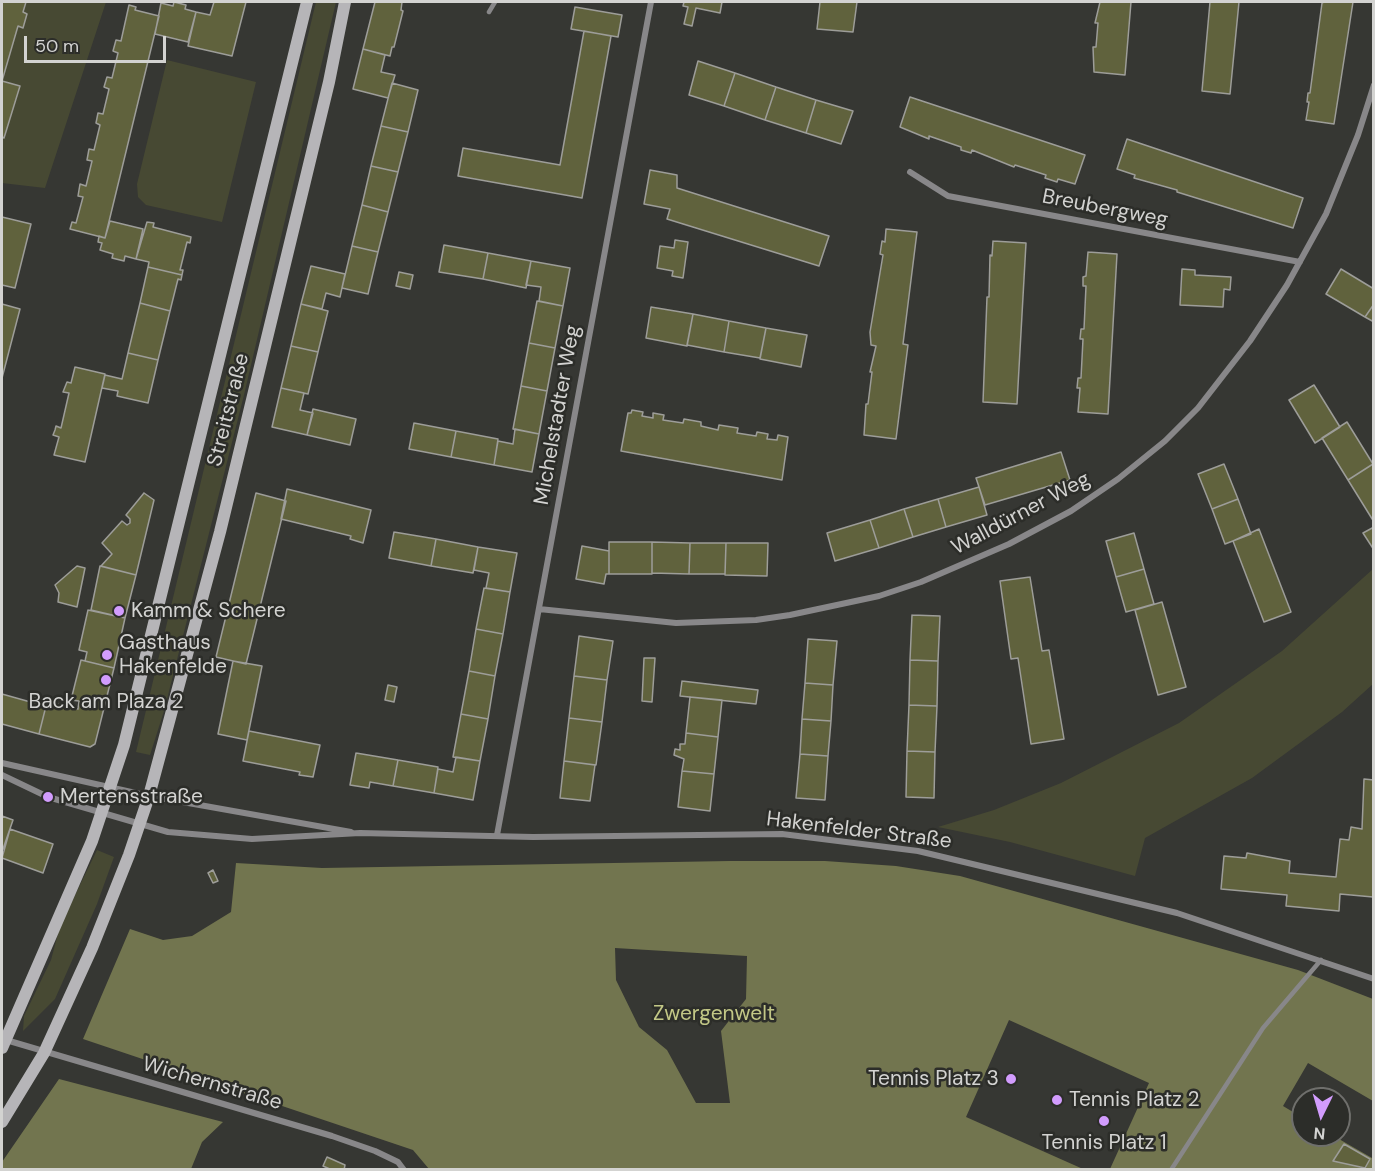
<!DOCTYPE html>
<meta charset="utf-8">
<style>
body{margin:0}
#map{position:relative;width:1375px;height:1171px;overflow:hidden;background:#363733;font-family:"DM Sans",sans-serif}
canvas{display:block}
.frame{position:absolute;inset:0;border:3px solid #d3d3d1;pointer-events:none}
.north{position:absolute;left:1291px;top:1087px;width:60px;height:60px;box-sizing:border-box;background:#2c2d29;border:2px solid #6f6f6c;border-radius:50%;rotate:185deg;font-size:16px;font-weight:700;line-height:24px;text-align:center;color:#d3d3d1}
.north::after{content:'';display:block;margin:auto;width:21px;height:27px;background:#d29cfd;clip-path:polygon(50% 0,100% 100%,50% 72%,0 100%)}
.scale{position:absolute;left:24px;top:36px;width:142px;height:27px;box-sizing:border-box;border:3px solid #d3d3d1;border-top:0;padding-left:8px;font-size:18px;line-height:21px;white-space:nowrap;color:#d3d3d1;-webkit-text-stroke:4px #2c2d29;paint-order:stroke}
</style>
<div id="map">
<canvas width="1375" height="1171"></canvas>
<div class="frame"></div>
<div class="north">N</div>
<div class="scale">50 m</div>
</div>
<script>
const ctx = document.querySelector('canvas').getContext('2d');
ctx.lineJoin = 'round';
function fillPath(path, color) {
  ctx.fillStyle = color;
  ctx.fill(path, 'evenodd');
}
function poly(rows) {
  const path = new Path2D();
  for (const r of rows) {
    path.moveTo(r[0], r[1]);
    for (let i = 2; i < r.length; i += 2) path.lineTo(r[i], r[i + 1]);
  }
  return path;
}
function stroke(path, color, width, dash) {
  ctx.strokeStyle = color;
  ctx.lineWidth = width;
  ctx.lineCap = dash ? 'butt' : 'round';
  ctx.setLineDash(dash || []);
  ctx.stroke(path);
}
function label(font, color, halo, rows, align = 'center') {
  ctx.font = font + ' "DM Sans",sans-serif';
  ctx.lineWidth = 5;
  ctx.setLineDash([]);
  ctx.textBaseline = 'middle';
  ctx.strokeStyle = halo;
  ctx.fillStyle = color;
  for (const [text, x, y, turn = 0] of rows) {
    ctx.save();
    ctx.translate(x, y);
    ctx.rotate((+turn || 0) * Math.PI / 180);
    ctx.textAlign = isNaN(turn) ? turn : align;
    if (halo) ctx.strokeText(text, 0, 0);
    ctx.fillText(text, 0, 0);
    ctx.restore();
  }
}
fillPath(poly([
 [26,2,106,2,45,188,2,183,2,137,4,137,20,87,2,81,18,26,23,28,27,14,23,12],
 [316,2,336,2,244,395,164,711,150,755,136,752],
 [167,60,256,82,222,222,146,205,138,197,137,184],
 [1373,569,1373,684,1342,712,1252,778,1145,838,1135,876,1010,842,938,827,994,810,1061,783,1179,723,1282,651],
 [97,850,114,857,97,904,55,999,23,1031,24,1016,51,960,60,926]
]), '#474933');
fillPath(poly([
 [730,861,825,861,896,866,960,876,1298,970,1373,999,1373,1101,1308,1063,1283,1106,1303,1118,1303,1135,1332,1135,1372,1158,1373,1155,1373,1169,1110,1169,1149,1083,1009,1020,966,1117,1083,1169,429,1169,413,1150,83,1039,130,929,163,940,192,936,231,912,236,863,322,868],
 [615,948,747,956,746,999,721,1031,730,1103,696,1103,667,1050,639,1027,616,980],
 [59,1079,223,1122,202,1142,191,1169,2,1169,2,1162]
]), '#72754f');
const building = poly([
 [2,2,26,2,23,12,27,14,23,28,18,26,2,81,20,86,4,138,2,137,2,2],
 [174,2,186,5,185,9,196,12,188,42,155,34,161,3,173,6,174,2],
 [214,2,246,2,232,56,188,46,196,12,210,15,214,2],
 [375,2,402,2,401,10,403,11,394,47,392,47,390,56,363,49,375,2],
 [684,2,722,2,720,13,696,8,692,26,684,24,688,7,683,6,684,2],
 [820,2,857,2,853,32,817,29,820,2],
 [1100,2,1131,2,1125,75,1094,72,1093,47,1096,47,1098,23,1095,23,1100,2],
 [1210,2,1239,2,1230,94,1202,91,1210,2],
 [1324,2,1353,2,1334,124,1306,120,1309,102,1307,102,1308,93,1310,93,1322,3,1324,2],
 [129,5,136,7,135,10,159,16,105,238,70,229,72,222,76,223,83,197,78,196,80,184,86,186,92,161,87,160,89,149,94,150,100,125,96,123,98,113,103,114,109,89,104,87,107,77,112,78,118,53,113,51,116,40,121,41,129,5],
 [575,7,622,15,618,37,571,29,575,7],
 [584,31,611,36,582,198,458,176,463,148,560,165,584,31],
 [363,49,385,55,381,72,395,75,388,98,353,89,363,49],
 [698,61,735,73,724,106,689,95,698,61],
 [735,73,776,87,765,120,724,106,735,73],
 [392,83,418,90,408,132,381,126,392,83],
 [776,87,816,100,806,133,765,120,776,87],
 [910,97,1085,155,1075,184,1058,179,1057,182,1045,178,1046,175,1015,165,1014,167,972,150,971,153,961,150,961,147,929,136,929,139,900,127,910,97],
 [816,100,853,111,841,144,806,133,816,100],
 [381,126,408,132,398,172,371,166,381,126],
 [1127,139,1303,198,1293,228,1177,192,1177,190,1134,178,1135,175,1117,169,1127,139],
 [371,166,398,172,388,212,362,205,371,166],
 [650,170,677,175,677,188,829,236,819,266,667,219,670,209,644,204,650,170],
 [362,205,388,212,378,252,352,246,362,205],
 [2,217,31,224,15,288,2,285,2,217],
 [110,221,143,229,136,259,125,256,124,261,112,258,113,254,100,250,102,243,98,242,99,236,105,238,110,221],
 [147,222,154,223,153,227,191,237,190,243,187,242,180,270,183,270,182,275,148,267,149,262,136,259,147,222],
 [886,229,917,232,903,344,908,345,896,439,864,435,866,404,868,404,872,372,870,372,876,346,871,345,870,332,883,255,880,254,882,241,885,242,886,229],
 [675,240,688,242,683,278,672,276,673,271,657,268,660,246,674,248,675,240],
 [993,241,1026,243,1017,404,983,402,987,297,989,297,990,255,992,256,993,241],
 [444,245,488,253,483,279,439,272,444,245],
 [352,246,378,252,368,294,342,288,352,246],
 [1088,252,1117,254,1108,414,1078,412,1080,388,1077,388,1078,378,1081,378,1083,339,1080,339,1081,329,1084,329,1086,286,1083,286,1083,277,1086,276,1088,252],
 [488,253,531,261,526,288,483,279,488,253],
 [531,261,570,268,563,306,539,301,541,287,526,285,531,261],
 [311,266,345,274,340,297,326,293,322,309,301,304,311,266],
 [148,267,182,275,181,280,178,279,170,311,140,303,148,267],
 [1182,269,1195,270,1195,275,1231,277,1230,290,1224,289,1223,307,1180,305,1182,269],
 [1341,269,1374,289,1374,304,1365,317,1326,294,1341,269],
 [399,272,413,275,410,289,396,286,399,272],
 [537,301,563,306,555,348,529,343,537,301],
 [140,303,170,311,158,360,128,353,140,303],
 [2,304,20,309,2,378,2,304],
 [301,304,328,311,318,352,291,346,301,304],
 [1374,304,1374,322,1365,317,1374,304],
 [651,307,693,314,687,346,646,338,651,307],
 [693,314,729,321,724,352,687,345,693,314],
 [729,321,766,328,760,358,724,352,729,321],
 [766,328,807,335,801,367,760,359,766,328],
 [529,343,555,348,547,391,521,386,529,343],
 [291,346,318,352,308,394,281,388,291,346],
 [128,353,158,360,148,403,117,396,118,391,102,388,105,375,122,379,128,353],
 [75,367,105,374,85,462,54,455,59,437,53,435,55,430,56,426,61,428,69,393,63,392,67,382,71,383,75,367],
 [1314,385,1340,427,1315,443,1289,400,1314,385],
 [521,386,547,391,539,434,513,429,521,386],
 [281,388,304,393,300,410,313,413,307,435,272,427,281,388],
 [313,409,356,419,350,445,307,435,313,409],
 [632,410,643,412,642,416,653,418,653,413,664,415,663,420,683,423,684,419,701,422,701,426,718,430,719,425,738,428,737,433,756,436,757,432,768,434,767,439,777,440,778,435,788,437,782,480,621,451,628,413,631,413,632,410],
 [1347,422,1373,464,1348,480,1322,438,1347,422],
 [414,423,456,431,451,457,409,449,414,423],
 [515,429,539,434,532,472,494,465,498,441,513,444,515,429],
 [456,431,498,439,494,465,451,457,456,431],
 [1061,452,1070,480,985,505,976,478,1061,452],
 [1224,464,1238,499,1212,509,1198,474,1224,464],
 [1373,464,1374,465,1374,522,1348,480,1373,464],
 [979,487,987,515,946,527,938,499,979,487],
 [287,489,371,510,363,543,350,539,351,536,281,519,287,489],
 [144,493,154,500,136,575,101,566,112,554,102,543,122,521,127,525,130,523,130,519,126,515,144,493],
 [256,493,286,501,246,664,216,657,256,493],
 [938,499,946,527,913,537,904,509,938,499],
 [1238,499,1251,534,1225,544,1212,509,1238,499],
 [904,509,913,537,879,548,870,520,904,509],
 [870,520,879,548,835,561,827,533,870,520],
 [1374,527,1374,550,1363,533,1374,527],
 [1259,529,1291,612,1264,622,1233,541,1259,529],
 [394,532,436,539,431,566,389,558,394,532],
 [1134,533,1144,569,1116,577,1106,541,1134,533],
 [436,539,478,547,473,573,431,566,436,539],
 [609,542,652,542,652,574,609,574,609,542],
 [652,542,690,543,689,574,652,573,652,542],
 [690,543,726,543,725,574,689,574,690,543],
 [726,543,768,543,767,576,725,575,726,543],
 [582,546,609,551,609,574,606,574,604,584,576,579,582,546],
 [478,547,517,553,510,592,486,588,489,573,474,570,478,547],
 [77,566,85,568,77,607,58,602,59,593,55,585,77,566],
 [100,566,136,575,125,618,91,610,100,566],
 [1144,569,1154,604,1126,612,1116,577,1144,569],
 [1030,577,1042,651,1049,650,1064,739,1031,744,1018,658,1011,659,1000,581,1030,577],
 [484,588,510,592,503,634,476,629,484,588],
 [1162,602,1186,687,1158,695,1135,610,1162,602],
 [88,610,125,618,114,668,85,661,87,652,79,650,88,610],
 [912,615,940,616,938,661,910,660,912,615],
 [476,629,503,634,495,676,469,671,476,629],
 [579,636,613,641,607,680,574,676,579,636],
 [808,639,837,641,833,685,805,683,808,639],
 [644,658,655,658,652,702,642,701,644,658],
 [81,660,114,668,95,744,90,747,39,734,47,702,78,709,79,701,71,700,81,660],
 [910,660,938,661,937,706,909,705,910,660],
 [233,661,262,666,247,740,218,734,233,661],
 [469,671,495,676,488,719,461,714,469,671],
 [574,676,607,680,602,722,569,718,574,676],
 [682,681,758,690,756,704,680,696,682,681],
 [805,683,833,685,831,721,802,719,805,683],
 [388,685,397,687,394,702,385,700,388,685],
 [2,694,34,703,35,698,47,702,39,734,2,724,2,694],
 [690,697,722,700,718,737,686,733,690,697],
 [909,705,937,706,935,752,907,751,909,705],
 [461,714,488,719,480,761,453,757,461,714],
 [569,718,602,722,596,765,564,761,569,718],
 [802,719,831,721,828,756,800,754,802,719],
 [249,731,320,745,313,777,299,775,300,772,243,761,249,731],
 [686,733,718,737,714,774,682,771,684,759,674,755,675,749,680,750,680,744,685,744,686,733],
 [907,751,935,752,934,798,906,797,907,751],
 [356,753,398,760,393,786,370,782,369,788,350,785,356,753],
 [800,754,828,756,825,800,796,798,800,754],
 [456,757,480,761,473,800,434,793,438,769,453,772,456,757],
 [398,760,438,767,434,793,393,786,398,760],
 [564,761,595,765,590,801,560,798,564,761],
 [682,771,714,774,710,811,678,807,682,771],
 [1364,779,1374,780,1373,897,1340,894,1339,911,1286,906,1287,895,1221,889,1224,856,1246,858,1247,853,1290,861,1289,873,1336,877,1340,839,1349,840,1351,827,1362,829,1364,779],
 [2,816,13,820,3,849,2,848,2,816],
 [10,829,53,844,43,873,2,858,10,829],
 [213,870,218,881,213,883,208,873,213,870],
 [1344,1144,1370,1159,1365,1168,1333,1161,1344,1144],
 [327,1157,345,1165,344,1170,332,1170,323,1166,327,1157]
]);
fillPath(building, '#60623d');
stroke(building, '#9d9d99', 1.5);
stroke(poly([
 [489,12,495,2],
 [1171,1170,1263,1028,1321,960]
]), '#888789', 4.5);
stroke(poly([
 [910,172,948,196,1300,262],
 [539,609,676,623,756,620,790,615,879,596,921,582,1009,544,1071,511,1118,479,1165,441,1198,408,1250,341,1287,285,1326,214,1358,135,1374,85],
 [2,763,149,796,351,832],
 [2,775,48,797,168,832,252,839,360,833,533,837,782,834,918,851,1177,913,1374,979],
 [497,835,651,2],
 [6,1040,332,1136,375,1151,398,1162,404,1170]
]), '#888789', 6);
stroke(poly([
 [2,1048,92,841,124,745,307,2],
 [2,1122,44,1053,92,948,129,855,149,796,220,532,329,82,345,2]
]), '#b6b5b8', 12);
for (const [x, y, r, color] of [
 [119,611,6,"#d29cfd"],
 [107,655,6,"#d29cfd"],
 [106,680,6,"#d29cfd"],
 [48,797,6,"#d29cfd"],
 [1011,1079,6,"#d29cfd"],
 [1057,1100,6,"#d29cfd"],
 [1104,1121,6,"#d29cfd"]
]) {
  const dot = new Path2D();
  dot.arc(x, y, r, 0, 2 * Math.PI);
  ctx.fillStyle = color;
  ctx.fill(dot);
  stroke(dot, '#2c2d29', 2);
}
label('21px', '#d3d3d1', '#2c2d29', [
 ["Breubergweg",1105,209,11],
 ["Streitstraße",229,410,-76],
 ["Michelstadter Weg",558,415,-80],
 ["Walldürner Weg",1021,514,-28],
 ["Hakenfelder Straße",859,831,7],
 ["Wichernstraße",212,1084,16]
]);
label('21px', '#d3d3d1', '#2c2d29', [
 ["Kamm & Schere",131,611],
 ["Gasthaus",119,643],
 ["Hakenfelde",119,667],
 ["Back am Plaza 2",106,702,"center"],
 ["Mertensstraße",60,797],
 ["Tennis Platz 3",999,1079,"right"],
 ["Tennis Platz 2",1069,1100],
 ["Tennis Platz 1",1104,1143,"center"]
], 'left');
label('21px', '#c2c786', '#2c2d29', [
 ["Zwergenwelt",714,1014]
]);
</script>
